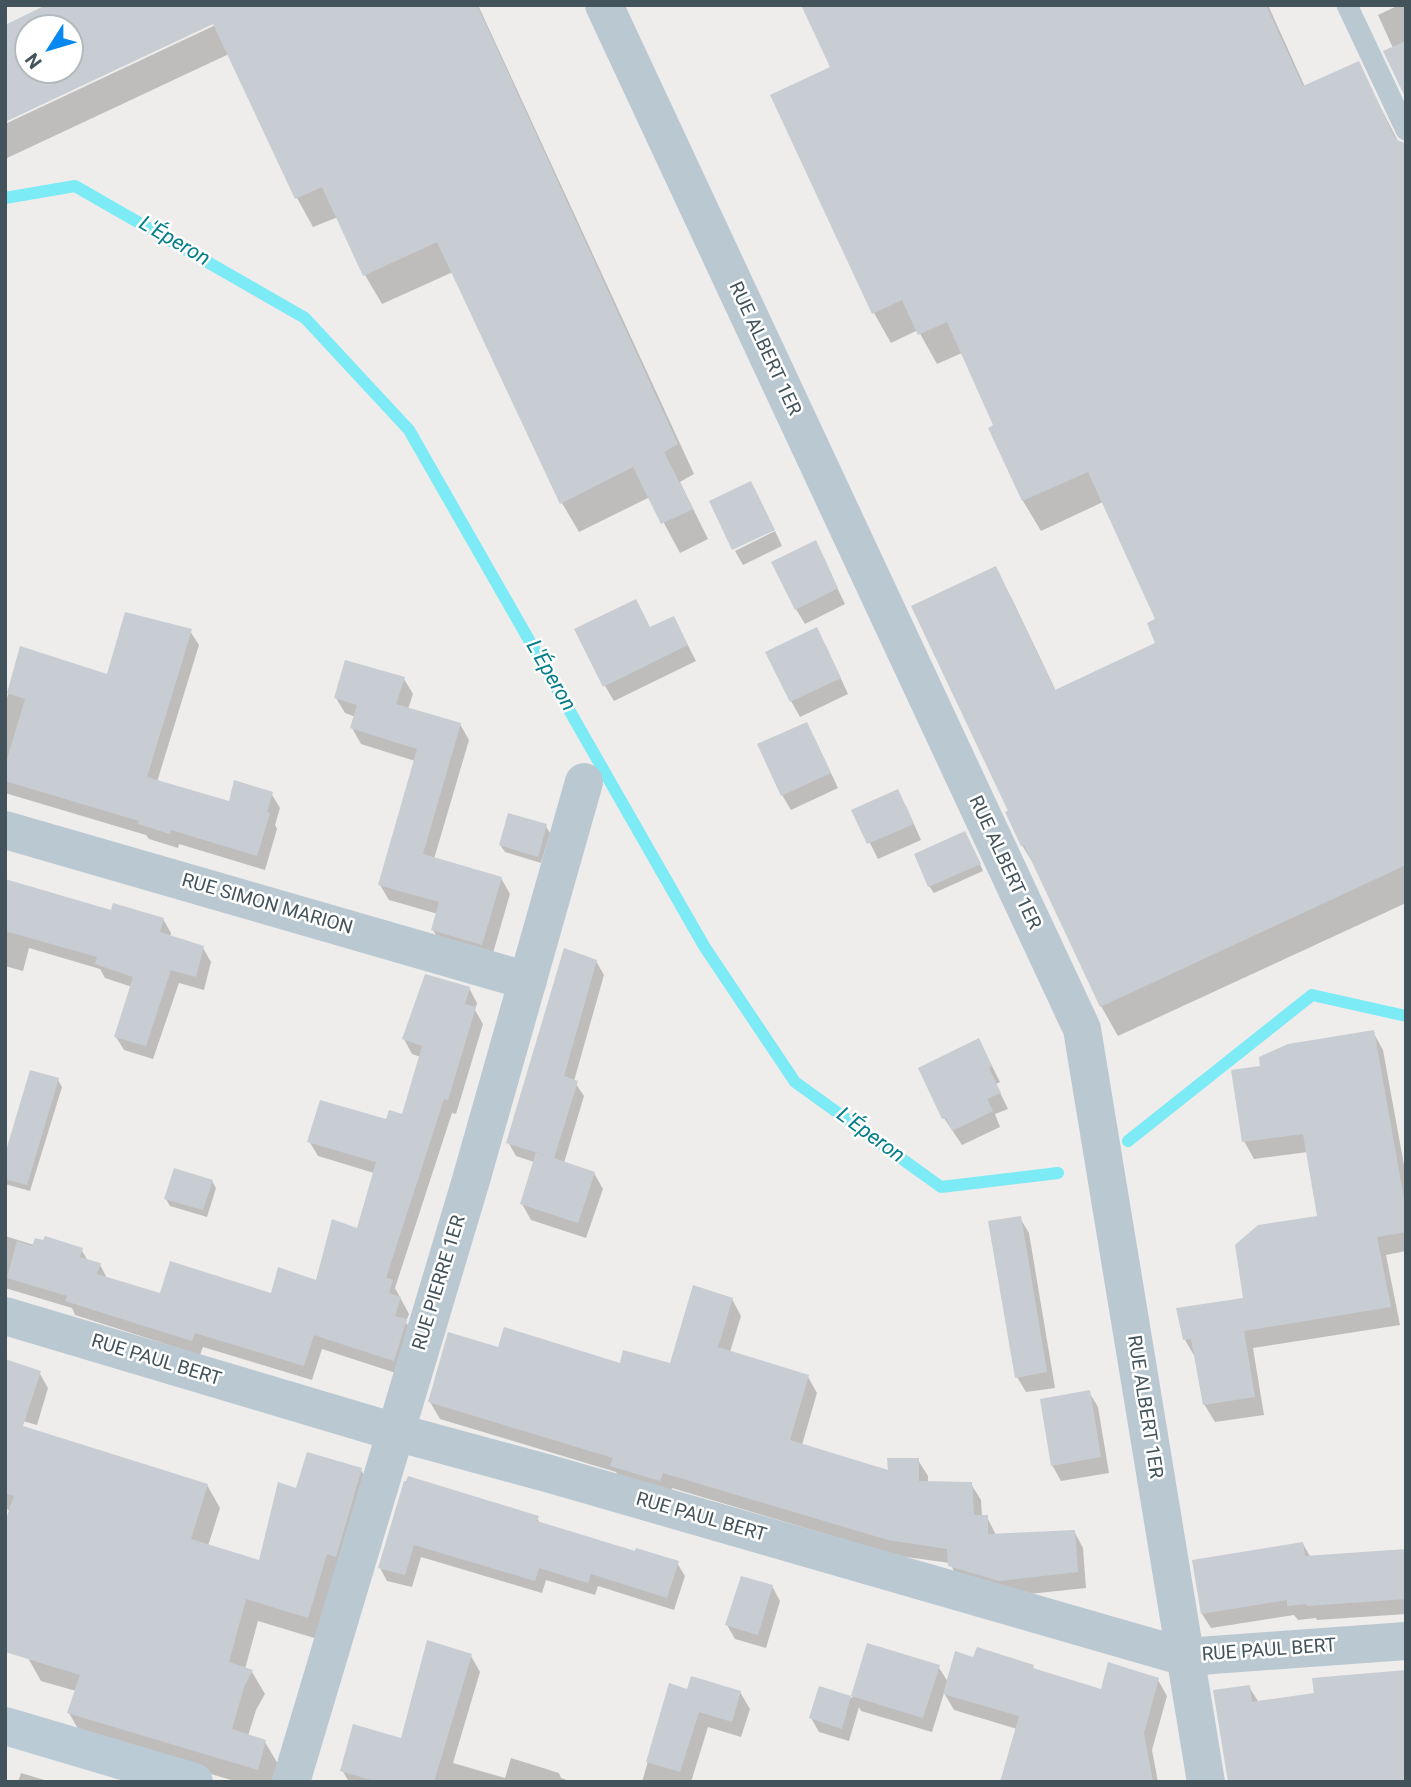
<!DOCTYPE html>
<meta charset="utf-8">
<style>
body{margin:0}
#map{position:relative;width:1411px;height:1787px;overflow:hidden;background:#efecec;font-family:Roboto,sans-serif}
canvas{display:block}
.frame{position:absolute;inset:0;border:7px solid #42535b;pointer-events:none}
.north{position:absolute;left:14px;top:14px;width:70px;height:70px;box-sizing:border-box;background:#fff;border:2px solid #b3babd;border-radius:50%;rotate:233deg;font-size:19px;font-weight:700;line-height:28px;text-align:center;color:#42535b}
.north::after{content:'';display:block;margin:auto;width:24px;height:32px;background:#0589f0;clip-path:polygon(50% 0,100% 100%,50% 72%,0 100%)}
</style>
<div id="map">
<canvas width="1411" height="1787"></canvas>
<div class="frame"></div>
<div class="north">N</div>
</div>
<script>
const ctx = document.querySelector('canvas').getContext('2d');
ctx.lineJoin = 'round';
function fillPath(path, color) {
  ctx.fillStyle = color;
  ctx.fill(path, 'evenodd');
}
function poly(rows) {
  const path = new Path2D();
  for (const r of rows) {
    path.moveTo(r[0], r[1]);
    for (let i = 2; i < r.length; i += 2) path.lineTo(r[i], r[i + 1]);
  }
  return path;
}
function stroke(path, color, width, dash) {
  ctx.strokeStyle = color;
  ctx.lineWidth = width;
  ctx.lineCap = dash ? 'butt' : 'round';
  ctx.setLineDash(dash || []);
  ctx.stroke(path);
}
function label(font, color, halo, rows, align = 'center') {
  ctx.font = font + ' Roboto,sans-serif';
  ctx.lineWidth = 5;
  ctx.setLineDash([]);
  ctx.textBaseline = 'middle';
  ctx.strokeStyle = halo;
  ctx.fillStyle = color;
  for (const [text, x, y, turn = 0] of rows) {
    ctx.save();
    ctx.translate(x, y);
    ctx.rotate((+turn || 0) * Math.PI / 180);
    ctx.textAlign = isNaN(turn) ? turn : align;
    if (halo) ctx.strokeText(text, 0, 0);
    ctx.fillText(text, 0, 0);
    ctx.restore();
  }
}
fillPath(poly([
 [50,5,478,5,694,474,680,482,708,539,680,553,650,497,579,532,562,503,453,272,382,304,365,275,338,217,313,227,297,198,229,54,5,159,5,124,222,22,220,19,5,120,5,27],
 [28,28,70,28,70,70,28,70],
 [804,5,1268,5,1305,87,1358,64,1398,141,1406,144,1406,903,1118,1036,1101,1006,1040,875,1022,845,1011,811,995,569,1012,599,1056,691,1157,644,1157,620,1103,502,1041,531,1023,501,990,429,996,426,962,353,937,364,918,330,891,343,874,313,832,67],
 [1399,5,1406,5,1406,95,1393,48,1378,15],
 [775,531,782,546,743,565,735,551],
 [815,542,845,604,805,624,796,609],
 [651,629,682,634,696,661,614,701,605,686],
 [190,631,199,645,157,782,230,803,271,793,280,808,275,825,277,829,265,870,179,844,178,848,149,839,146,835,5,793,5,705,21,649,108,676],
 [825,644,848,694,800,717,791,701],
 [404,679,413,694,408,709,460,724,469,740,434,859,501,878,510,894,491,960,442,945,433,930,438,914,389,900,380,885,415,761,361,744,352,728,356,717,345,713,336,698],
 [815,739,838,788,791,810,782,795],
 [906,806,921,840,878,859,854,811],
 [545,825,550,833,541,863,505,852,500,845],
 [969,840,983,871,934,893,929,886],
 [5,881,112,912,163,919,171,933,170,937,203,948,211,962,204,990,179,983,153,1059,124,1050,116,1037,132,987,105,978,100,969,29,948,23,971,5,966],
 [596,961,604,975,574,1081,584,1096,564,1163,594,1173,603,1189,586,1238,531,1220,522,1204,534,1162,516,1156,508,1142],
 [469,988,477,1003,475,1010,483,1024,456,1114,452,1113,395,1288,409,1314,406,1322,414,1336,402,1375,322,1349,312,1380,203,1347,200,1355,75,1315,72,1308,5,1288,5,1236,34,1245,81,1249,88,1261,100,1265,108,1280,161,1296,272,1295,317,1282,358,1230,374,1173,318,1156,309,1141,404,1116,421,1057,412,1054,404,1039],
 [1373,1032,1383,1050,1406,1176,1406,1251,1386,1255,1400,1325,1253,1348,1264,1415,1215,1422,1204,1404,1195,1357,1185,1340,1245,1299,1319,1218,1308,1152,1254,1159,1244,1141,1263,1068],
 [987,1056,1000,1082,996,1084,1008,1109,995,1114,1000,1127,962,1145,944,1118],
 [58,1080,62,1087,30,1191,5,1184,5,1160],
 [212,1181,216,1188,207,1217,170,1206,166,1199],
 [1020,1218,1029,1233,1055,1388,1026,1392,1017,1377],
 [732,1299,741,1316,730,1352,808,1377,817,1393,802,1445,889,1472,918,1460,928,1476,928,1483,971,1484,981,1500,982,1517,987,1517,996,1535,1074,1531,1083,1548,1086,1588,1010,1596,959,1582,950,1563,899,1556,672,1488,669,1496,622,1482,616,1472,440,1419,430,1402,499,1349,621,1365,671,1365],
 [39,1372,48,1388,37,1425,5,1416],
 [1089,1392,1098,1407,1109,1473,1061,1481,1052,1465],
 [5,1454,207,1485,220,1508,208,1546,260,1562,297,1490,361,1470,374,1492,321,1640,258,1621,245,1669,252,1672,265,1694,256,1710,248,1736,265,1742,278,1764,273,1782,238,1782,82,1736,69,1713,76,1691,41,1681,28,1658,10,1512,5,1506],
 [407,1484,537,1518,541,1525,636,1553,677,1563,685,1576,674,1610,598,1586,595,1595,546,1580,542,1593,421,1557,412,1587,387,1581,380,1568],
 [1303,1544,1311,1558,1406,1550,1406,1614,1317,1620,1316,1618,1298,1620,1294,1615,1211,1628,1202,1614],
 [772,1586,780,1601,766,1648,735,1639,727,1625],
 [868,1645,938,1666,948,1682,974,1659,1033,1667,1035,1671,1102,1691,1158,1680,1167,1696,1152,1750,1158,1782,1002,1782,1017,1729,954,1710,944,1693,932,1732,861,1711,859,1707,849,1741,819,1732,811,1718,820,1688,852,1698],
 [471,1656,480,1672,453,1763,505,1778,511,1758,559,1773,561,1778,573,1782,349,1782,342,1770,402,1740],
 [670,1685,688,1691,740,1692,750,1709,741,1737,708,1727,691,1782,642,1782],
 [1249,1687,1258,1701,1316,1694,1230,1782],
 [21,1773,51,1782,18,1782]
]), '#0003');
stroke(poly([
 [5,198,75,186,305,318,409,430,704,946,795,1082,941,1187,1058,1173],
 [1128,1141,1312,995,1406,1016]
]), '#7cebf5', 12);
fillPath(poly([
 [46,5,477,5,678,444,664,452,693,509,661,524,633,467,560,504,437,242,363,276,322,187,295,199,213,24,5,122,5,25],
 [28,28,70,28,70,70,28,70],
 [801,5,1266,5,1303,86,1359,61,1394,136,1399,141,1406,143,1406,865,1100,1007,1024,845,1021,846,1005,812,1008,811,911,606,996,566,1055,690,1155,643,1147,623,1155,619,1088,472,1022,501,988,428,993,425,947,322,918,335,902,300,872,314,770,95,830,67],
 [1406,41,1406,99,1383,51],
 [751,481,775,530,732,550,709,501],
 [816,540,838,588,795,610,771,562],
 [636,599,650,627,674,616,688,645,603,687,574,629],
 [125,612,192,629,147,777,229,801,234,780,273,792,267,812,270,813,257,856,171,830,170,834,138,824,139,821,5,781,5,766,25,699,7,693,20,646,107,674],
 [817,627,841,678,790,702,765,652],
 [345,660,405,677,396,704,461,723,423,854,502,877,482,945,431,930,439,902,378,885,417,749,350,728,357,705,334,698],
 [807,722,831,773,781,796,757,744],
 [898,789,914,824,867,844,851,810],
 [508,813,547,824,538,857,499,845],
 [965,831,981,864,928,887,914,854],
 [5,879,111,910,113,903,164,918,160,932,204,946,196,977,171,970,146,1046,114,1037,133,977,95,964,97,957,5,931],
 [564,948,597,960,564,1076,578,1081,554,1158,506,1143],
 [425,974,470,987,465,1004,476,1007,448,1100,444,1099,386,1278,393,1280,389,1293,401,1297,395,1316,407,1319,394,1361,314,1335,304,1366,195,1333,192,1341,65,1301,67,1296,7,1278,17,1241,32,1246,35,1238,43,1240,45,1236,83,1248,80,1257,101,1263,97,1274,160,1293,170,1261,271,1293,278,1267,316,1280,332,1219,357,1228,376,1162,307,1142,320,1100,386,1119,389,1110,402,1114,422,1046,402,1039],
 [1374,1030,1406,1210,1406,1232,1377,1237,1391,1307,1244,1331,1255,1397,1203,1405,1191,1339,1183,1340,1176,1308,1243,1298,1235,1245,1258,1225,1317,1216,1303,1134,1242,1142,1231,1070,1260,1066,1259,1057,1288,1044],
 [979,1038,992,1066,989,1068,1001,1093,987,1099,993,1111,952,1131,946,1118,942,1119,918,1068],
 [30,1070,59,1078,27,1185,5,1179,5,1154],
 [536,1152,595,1172,578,1223,520,1204],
 [174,1168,213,1180,203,1210,164,1199],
 [1021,1216,1047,1372,1015,1378,988,1221],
 [693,1285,733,1298,718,1347,809,1375,790,1440,888,1470,887,1458,919,1458,919,1481,972,1482,974,1515,988,1515,988,1534,1075,1530,1078,1572,999,1581,948,1566,947,1549,888,1540,663,1473,660,1481,610,1466,613,1458,428,1402,448,1332,498,1347,504,1327,620,1363,623,1350,670,1363],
 [5,1359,41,1371,23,1426,208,1484,191,1539,259,1560,278,1482,296,1488,307,1452,362,1468,336,1557,327,1554,308,1618,246,1599,229,1662,253,1670,244,1687,232,1729,266,1740,258,1770,67,1713,80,1675,5,1652,5,1522,14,1496,5,1493],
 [1090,1390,1101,1457,1051,1466,1040,1399],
 [408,1476,539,1516,537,1521,635,1551,636,1548,679,1561,667,1598,591,1574,588,1583,539,1568,535,1581,414,1545,405,1575,378,1568,404,1481,406,1481],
 [1303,1542,1305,1556,1406,1549,1406,1599,1307,1606,1307,1604,1287,1606,1287,1600,1201,1614,1192,1560],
 [741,1576,773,1585,758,1635,725,1625],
 [427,1640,472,1654,434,1782,379,1782,340,1771,353,1724,401,1738],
 [867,1643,940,1665,923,1718,851,1696],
 [977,1647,1034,1665,1033,1668,1101,1689,1108,1662,1159,1678,1144,1733,1153,1782,1000,1782,1019,1716,943,1694,955,1651,973,1657],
 [1406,1670,1406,1782,1228,1782,1213,1690,1250,1685,1252,1702,1314,1693,1312,1678],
 [691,1676,741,1691,732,1722,699,1712,680,1772,646,1762,669,1683,687,1689],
 [819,1686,851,1696,842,1729,809,1718]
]), '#c7cdd2');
stroke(poly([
 [1347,5,1406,130]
]), '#bac9d1', 21);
stroke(poly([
 [604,5,1082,1029,1206,1782],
 [5,830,528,981],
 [5,1316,395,1432,550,1474,1185,1657,1406,1641],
 [291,1782,471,1180,584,782]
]), '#bac9d1', 38);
stroke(poly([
 [5,1726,194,1782]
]), '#bacbd6', 38);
label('19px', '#42535b', '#fff', [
 ["RUE ALBERT 1ER",764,349,65],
 ["RUE ALBERT 1ER",1004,863,65],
 ["RUE SIMON MARION",267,905,16],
 ["RUE PIERRE 1ER",440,1283,-73],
 ["RUE PAUL BERT",156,1361,17],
 ["RUE ALBERT 1ER",1144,1407,81],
 ["RUE PAUL BERT",701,1518,16],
 ["RUE PAUL BERT",1269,1651,-4]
]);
label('italic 21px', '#047e89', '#fff', [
 ["L'Éperon",174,242,30],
 ["L'Éperon",550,676,60],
 ["L'Éperon",870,1136,36]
]);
</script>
